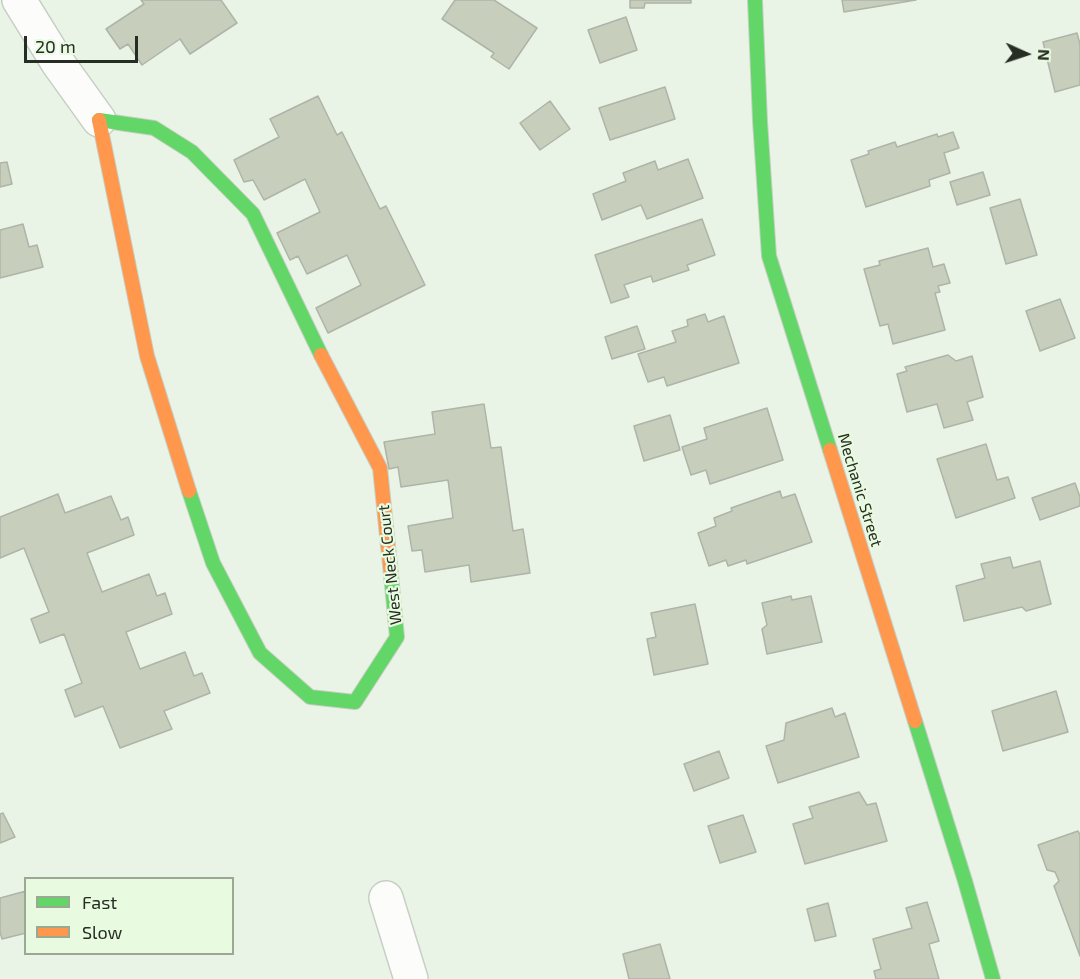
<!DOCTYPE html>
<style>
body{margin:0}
#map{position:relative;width:1080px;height:979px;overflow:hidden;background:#eaf4e6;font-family:"Exo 2",sans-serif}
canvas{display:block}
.legend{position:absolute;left:24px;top:877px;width:210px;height:78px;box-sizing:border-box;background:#e8fae0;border:2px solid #9aa894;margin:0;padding:8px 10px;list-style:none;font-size:18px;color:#262d23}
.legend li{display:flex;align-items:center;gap:12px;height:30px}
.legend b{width:30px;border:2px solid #9aa894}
.north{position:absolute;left:996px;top:24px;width:60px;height:60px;-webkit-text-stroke:4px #e8fae0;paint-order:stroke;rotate:93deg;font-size:16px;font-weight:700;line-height:24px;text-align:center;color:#262d23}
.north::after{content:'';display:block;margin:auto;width:21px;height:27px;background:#262d23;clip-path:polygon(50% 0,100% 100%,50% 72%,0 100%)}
.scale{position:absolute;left:24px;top:36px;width:114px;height:27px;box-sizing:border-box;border:3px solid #262d23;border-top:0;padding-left:8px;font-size:18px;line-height:21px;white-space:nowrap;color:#262d23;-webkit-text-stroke:4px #e8fae0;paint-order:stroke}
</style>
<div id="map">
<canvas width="1080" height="979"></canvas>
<ul class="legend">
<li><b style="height:8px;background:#63d668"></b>Fast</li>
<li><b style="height:8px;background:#ff974d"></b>Slow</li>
</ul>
<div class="north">N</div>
<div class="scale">20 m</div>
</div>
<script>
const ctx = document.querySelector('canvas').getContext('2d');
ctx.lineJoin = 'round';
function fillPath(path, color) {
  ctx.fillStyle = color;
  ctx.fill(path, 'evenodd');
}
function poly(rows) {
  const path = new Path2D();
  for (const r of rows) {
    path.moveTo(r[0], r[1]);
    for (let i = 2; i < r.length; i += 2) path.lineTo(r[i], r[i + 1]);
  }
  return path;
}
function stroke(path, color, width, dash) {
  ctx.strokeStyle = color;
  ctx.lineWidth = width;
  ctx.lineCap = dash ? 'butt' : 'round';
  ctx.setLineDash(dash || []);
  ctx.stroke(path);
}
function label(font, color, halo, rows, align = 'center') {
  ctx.font = font + ' "Exo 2",sans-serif';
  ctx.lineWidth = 4.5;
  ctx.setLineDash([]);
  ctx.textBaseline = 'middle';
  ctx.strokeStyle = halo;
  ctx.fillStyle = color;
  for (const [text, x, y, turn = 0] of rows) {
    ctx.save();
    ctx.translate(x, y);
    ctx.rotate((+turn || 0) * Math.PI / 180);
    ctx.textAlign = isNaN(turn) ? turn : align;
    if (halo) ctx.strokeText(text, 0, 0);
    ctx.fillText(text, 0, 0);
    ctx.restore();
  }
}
const building = poly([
 [141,0,221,0,237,23,190,54,180,39,142,65,128,44,120,49,106,29,144,4,141,0],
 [455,0,494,0,537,28,509,69,491,57,494,53,442,19,455,0],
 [630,0,691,0,691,3,645,3,644,8,630,8,630,0],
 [842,0,916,0,844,12,842,0],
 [626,17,637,50,600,63,588,30,626,17],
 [1077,33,1080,44,1080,85,1055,92,1043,42,1077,33],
 [665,87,675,119,610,140,599,108,665,87],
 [318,96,337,135,342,132,380,209,386,206,425,285,328,333,316,308,361,285,347,255,307,274,298,256,290,260,277,233,320,212,305,179,264,200,253,180,244,182,234,160,279,137,270,119,318,96],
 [550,101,570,129,540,150,520,123,550,101],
 [953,132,959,148,944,153,950,173,929,180,930,186,866,207,851,160,869,154,868,151,895,142,897,147,937,134,938,137,953,132],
 [688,159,703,198,647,219,641,205,602,220,593,194,626,181,623,173,655,161,658,170,688,159],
 [7,162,12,184,0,187,0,163,7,162],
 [983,172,990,195,957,205,950,182,983,172],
 [1020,199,1037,255,1006,264,990,208,1020,199],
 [702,219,715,255,687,265,689,270,653,282,651,276,624,285,629,297,611,303,595,255,702,219],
 [23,224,29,247,37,245,43,267,0,278,0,230,23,224],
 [928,248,933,267,944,264,950,283,938,286,940,292,935,293,945,330,893,344,888,324,880,326,864,269,880,265,879,261,928,248],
 [1060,299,1075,338,1040,351,1026,311,1060,299],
 [705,314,708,322,724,316,739,363,667,386,664,377,648,382,638,354,676,342,672,331,688,326,687,320,705,314],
 [637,326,645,349,612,359,605,337,637,326],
 [948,355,956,361,972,356,983,397,967,402,973,420,944,428,937,404,907,412,897,374,907,371,905,367,948,355],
 [484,404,491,448,501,447,513,531,523,529,530,573,471,582,469,565,425,572,422,550,412,551,408,526,453,518,448,480,401,487,398,467,389,469,384,442,435,434,432,412,484,404],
 [767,408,783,460,710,484,706,470,691,475,682,447,707,439,704,428,767,408],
 [670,415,680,450,644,461,634,426,670,415],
 [986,444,997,480,1008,477,1015,498,956,518,937,459,986,444],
 [1075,483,1080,497,1080,506,1040,520,1032,498,1075,483],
 [780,491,782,498,795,494,812,542,747,564,746,560,728,566,726,560,709,566,698,533,716,526,714,518,732,511,731,508,780,491],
 [58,494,65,513,111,496,121,520,128,517,134,535,87,553,102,592,149,574,157,596,165,593,172,614,126,632,140,669,185,652,194,676,202,673,210,693,164,711,172,729,120,748,103,706,75,717,65,690,82,683,64,634,40,643,31,619,49,612,24,548,0,558,0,517,58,494],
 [1010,557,1013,568,1040,561,1051,604,1026,611,1022,607,964,621,956,586,985,578,981,564,1010,557],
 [791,596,792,600,811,596,822,642,767,654,762,629,767,625,762,603,791,596],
 [695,604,708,664,654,675,647,639,656,637,651,613,695,604],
 [1056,691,1068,732,1003,751,992,711,1056,691],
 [832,708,835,717,845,713,859,757,778,783,766,746,784,740,786,723,832,708],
 [719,751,729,778,694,791,684,764,719,751],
 [859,792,867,805,876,803,887,841,805,864,793,824,813,818,809,807,859,792],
 [3,813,15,837,0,843,0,814,3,813],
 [743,815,756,852,720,863,708,826,743,815],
 [1078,831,1080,835,1080,956,1054,886,1059,881,1055,872,1047,870,1038,845,1078,831],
 [26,891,26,933,2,939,0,932,0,898,26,891],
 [927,902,939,941,929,944,939,979,876,979,874,971,881,969,873,939,912,928,906,908,927,902],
 [828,903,836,936,815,941,807,909,828,903],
 [660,944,670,979,629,979,623,954,660,944]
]);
fillPath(building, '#c7cebc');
stroke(building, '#aeb4a8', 1.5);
const street = poly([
 [19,0,58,63,99,120],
 [386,898,411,979]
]);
const fast = poly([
 [755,0,760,121,769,256,830,450],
 [99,120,154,128,192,152,253,214,321,355],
 [189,491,213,563,260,653,310,697,355,702,397,637,391,575],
 [915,721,965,881,993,979]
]);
const slow = poly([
 [99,120,147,356,189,491],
 [321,355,380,468,391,575],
 [830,450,915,721]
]);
stroke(street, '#c7cfc4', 36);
stroke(fast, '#c7cfc4', 16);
stroke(slow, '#c7cfc4', 16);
stroke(street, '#fcfdfb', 33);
stroke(fast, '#63d668', 14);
stroke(slow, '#ff974d', 14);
label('16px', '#262d23', '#e8fae0', [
 ["Mechanic Street",860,490,73],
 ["West Neck Court",390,565,-96]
]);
</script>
